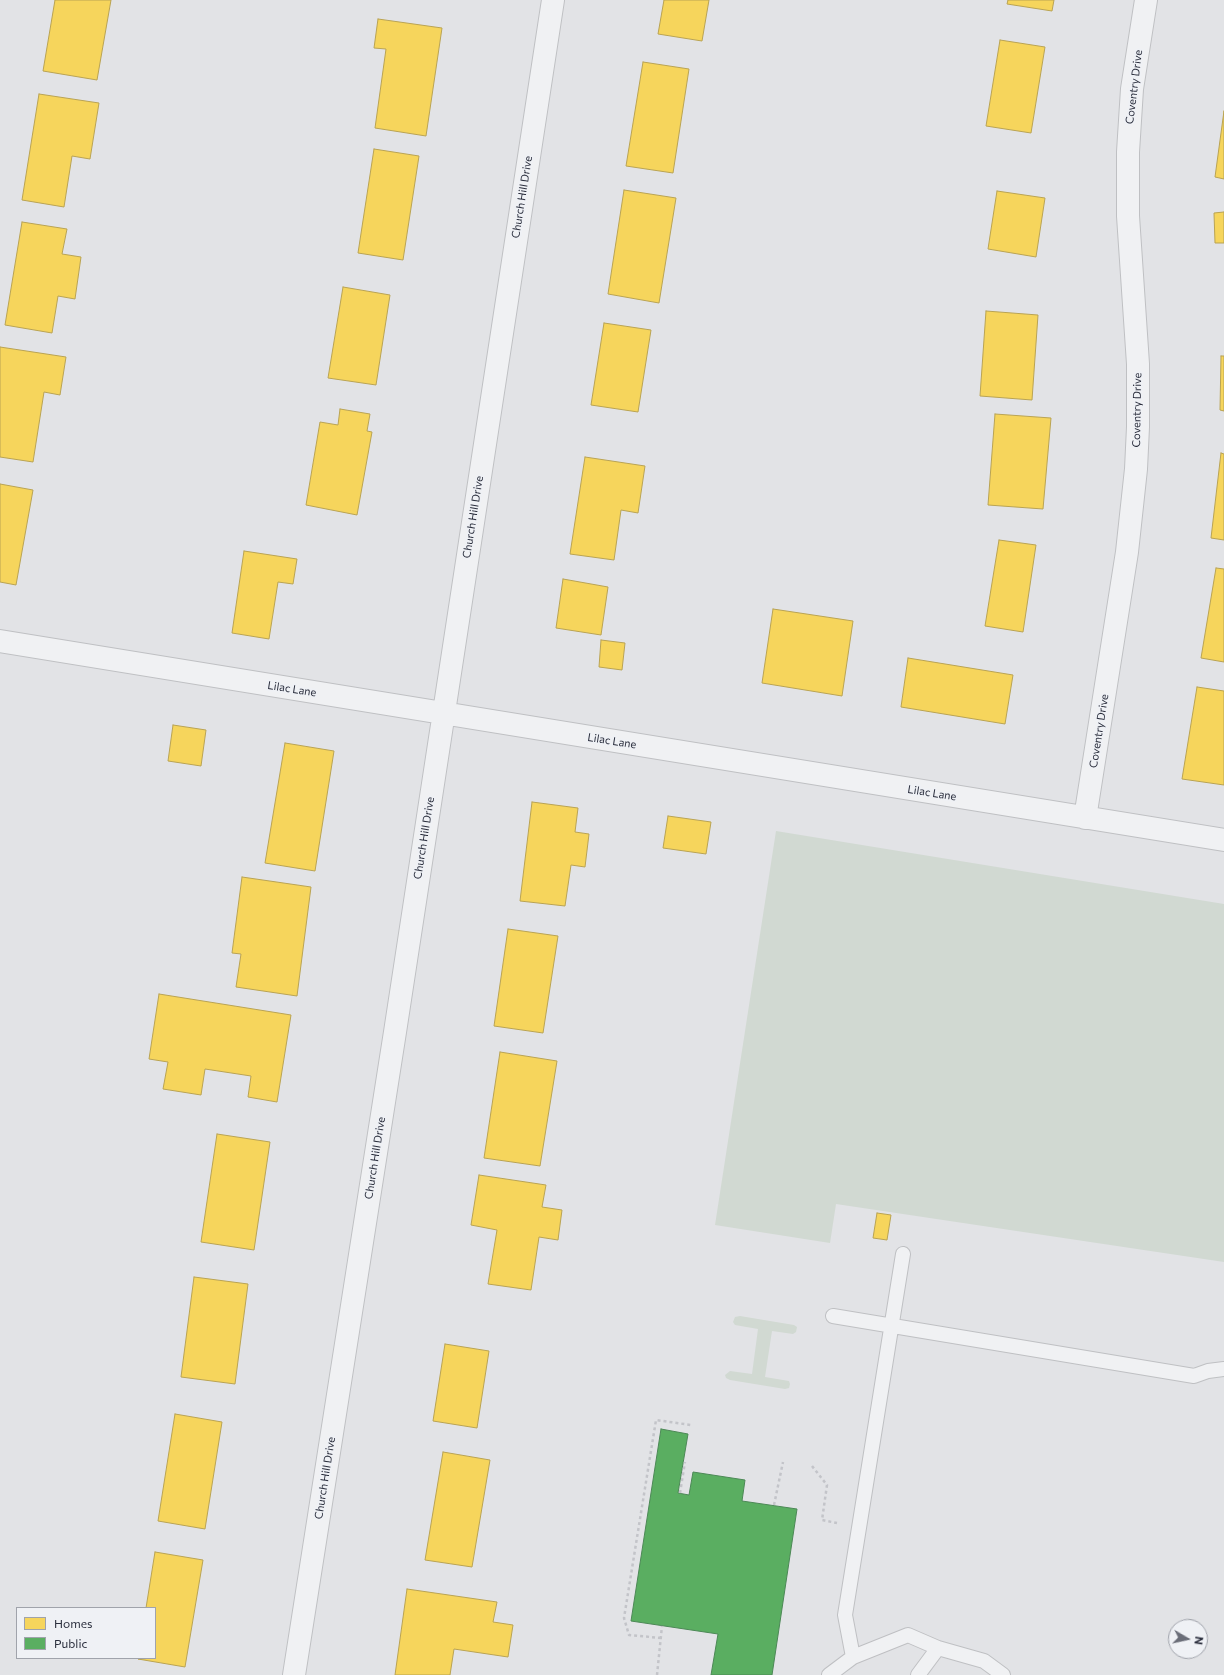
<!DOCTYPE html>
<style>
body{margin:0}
#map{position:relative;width:1224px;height:1675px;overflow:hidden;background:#e2e3e6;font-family:Commissioner,sans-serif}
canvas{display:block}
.legend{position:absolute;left:16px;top:1607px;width:140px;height:52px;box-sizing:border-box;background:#eff1f5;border:1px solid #a0a3ab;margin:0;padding:5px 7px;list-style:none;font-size:12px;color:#2a2e3d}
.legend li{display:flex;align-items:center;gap:8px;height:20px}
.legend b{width:20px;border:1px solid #a0a3ab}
.north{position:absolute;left:1168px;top:1619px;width:40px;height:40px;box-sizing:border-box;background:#eff1f5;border:1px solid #a0a3ab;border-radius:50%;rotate:99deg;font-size:11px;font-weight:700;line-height:16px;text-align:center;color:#2a2e3d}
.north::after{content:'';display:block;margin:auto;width:14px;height:18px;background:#6a6d78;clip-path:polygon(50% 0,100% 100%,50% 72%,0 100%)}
</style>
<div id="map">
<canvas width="1224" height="1675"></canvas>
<ul class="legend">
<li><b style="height:11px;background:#f6d55c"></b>Homes</li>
<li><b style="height:11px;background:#5aae61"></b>Public</li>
</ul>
<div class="north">N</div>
</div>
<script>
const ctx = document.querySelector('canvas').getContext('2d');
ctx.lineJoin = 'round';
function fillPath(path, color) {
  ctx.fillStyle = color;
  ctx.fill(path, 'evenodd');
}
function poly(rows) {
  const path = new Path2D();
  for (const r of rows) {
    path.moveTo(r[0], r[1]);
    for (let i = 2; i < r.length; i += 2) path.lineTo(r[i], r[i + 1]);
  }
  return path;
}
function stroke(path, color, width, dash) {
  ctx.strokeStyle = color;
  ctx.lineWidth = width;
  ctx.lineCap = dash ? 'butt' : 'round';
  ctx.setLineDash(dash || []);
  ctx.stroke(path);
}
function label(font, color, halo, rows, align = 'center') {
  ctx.font = font + ' Commissioner,sans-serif';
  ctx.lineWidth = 4;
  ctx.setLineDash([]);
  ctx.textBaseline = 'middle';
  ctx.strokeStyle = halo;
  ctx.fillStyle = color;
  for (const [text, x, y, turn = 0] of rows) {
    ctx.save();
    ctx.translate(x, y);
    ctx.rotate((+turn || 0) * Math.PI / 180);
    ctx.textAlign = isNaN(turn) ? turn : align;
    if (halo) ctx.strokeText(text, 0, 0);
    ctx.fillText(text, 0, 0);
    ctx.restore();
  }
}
fillPath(poly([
 [776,831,1224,904,1224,1262,836,1204,830,1243,715,1225],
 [740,1316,794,1325,797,1327,796,1332,793,1334,772,1331,765,1377,789,1381,790,1384,789,1388,785,1389,730,1380,726,1378,725,1375,730,1371,752,1374,758,1329,735,1325,733,1322,735,1317]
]), '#d1d9d2');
const homes = poly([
 [55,0,111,0,97,80,43,71,55,0],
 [664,0,709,0,702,41,658,34,664,0],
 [1008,0,1054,0,1052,11,1007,4,1008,0],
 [378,19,442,28,426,136,375,128,386,49,374,48,378,19],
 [1000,40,1045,47,1031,133,986,126,1000,40],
 [643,62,689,69,673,173,626,166,643,62],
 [39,94,99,103,90,159,72,156,64,207,22,200,39,94],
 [1224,111,1224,179,1215,177,1224,111],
 [374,149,419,156,403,260,358,253,374,149],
 [624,190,676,198,659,303,608,294,624,190],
 [997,191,1045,198,1036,257,988,249,997,191],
 [1224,212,1224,243,1215,243,1214,213,1224,212],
 [22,222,67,229,62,254,81,257,75,299,58,296,52,333,5,325,22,222],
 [343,287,390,295,376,385,328,378,343,287],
 [986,311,1038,315,1032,400,980,396,986,311],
 [604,323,651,330,638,412,591,405,604,323],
 [0,347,66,357,60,395,44,392,33,462,0,457,0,347],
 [1221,356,1224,356,1224,411,1220,410,1221,356],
 [340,409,370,414,367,431,372,432,357,515,306,505,320,422,338,425,340,409],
 [995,414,1051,418,1043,509,988,505,995,414],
 [1221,453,1224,454,1224,540,1211,538,1221,453],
 [585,457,645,466,638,513,621,510,614,560,570,554,585,457],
 [0,484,33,490,16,585,0,582,0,484],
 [999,540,1036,545,1023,632,985,626,999,540],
 [244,551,297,559,293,584,278,582,269,639,232,633,244,551],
 [1216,568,1224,569,1224,662,1201,658,1216,568],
 [563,579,608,587,601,635,556,628,563,579],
 [773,609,853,621,842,696,762,683,773,609],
 [601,640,625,643,622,670,599,667,601,640],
 [908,658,1013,675,1005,724,901,707,908,658],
 [1197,687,1224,691,1224,785,1182,779,1197,687],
 [173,725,206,730,201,766,168,761,173,725],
 [285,743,334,751,315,871,265,863,285,743],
 [532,802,578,808,575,832,589,834,585,867,571,865,565,906,520,901,532,802],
 [668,816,711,822,706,854,663,848,668,816],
 [242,877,311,887,297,996,236,987,241,954,232,953,242,877],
 [508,929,558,936,543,1033,494,1026,508,929],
 [159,994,291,1015,277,1102,248,1097,251,1076,205,1069,201,1095,163,1089,168,1062,149,1059,159,994],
 [500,1052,557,1061,540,1166,484,1158,500,1052],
 [217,1134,270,1142,254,1250,201,1242,217,1134],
 [479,1175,546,1185,542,1207,562,1210,558,1240,539,1237,531,1290,488,1284,497,1230,471,1225,479,1175],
 [877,1213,891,1215,887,1240,873,1238,877,1213],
 [194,1277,248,1284,235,1384,181,1377,194,1277],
 [445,1344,489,1351,477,1428,433,1421,445,1344],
 [175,1414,222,1422,205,1529,158,1521,175,1414],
 [443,1452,490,1460,472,1567,425,1560,443,1452],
 [155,1552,203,1560,185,1667,138,1659,155,1658,155,1608,146,1608,155,1552],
 [407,1589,497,1602,493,1622,513,1625,508,1657,454,1649,450,1675,395,1675,407,1589]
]);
fillPath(homes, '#f6d55c');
stroke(homes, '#b9a353', 1);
const public = poly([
 [661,1429,688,1434,678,1493,689,1495,693,1472,745,1480,742,1501,797,1509,772,1675,711,1675,718,1634,631,1621,661,1429]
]);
fillPath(public, '#5aae61');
stroke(public, '#4c8856', 1);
const service = poly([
 [833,1316,1194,1376,1208,1371,1224,1369],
 [853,1657,845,1615,903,1254],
 [829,1675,853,1657,908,1635,938,1648,984,1661,1003,1675],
 [918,1675,938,1648]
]);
const minor = poly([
 [0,641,1224,840],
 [1085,818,1127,552,1136,469,1138,427,1138,364,1128,216,1128,152,1132,89,1146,0],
 [294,1675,395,1032,553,0]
]);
stroke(service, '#bfc0c3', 16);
stroke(minor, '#bfc0c3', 24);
stroke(poly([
 [812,1466,827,1485,822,1520,837,1523],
 [680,1493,685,1462],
 [774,1505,783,1462],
 [661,1638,629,1635,624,1618,656,1420,691,1425],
 [657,1675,662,1626]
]), '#c3c4c9', 2.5, [3, 3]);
stroke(service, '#f0f1f3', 14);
stroke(minor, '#f0f1f3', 22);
label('11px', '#2a2e3d', '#eff1f5', [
 ["Coventry Drive",1134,87,-83],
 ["Church Hill Drive",522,197,-81],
 ["Coventry Drive",1137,410,-89],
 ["Church Hill Drive",473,517,-81],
 ["Lilac Lane",292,689,9],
 ["Coventry Drive",1099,731,-81],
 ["Lilac Lane",612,741,9],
 ["Lilac Lane",932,793,9],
 ["Church Hill Drive",424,838,-81],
 ["Church Hill Drive",375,1158,-81],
 ["Church Hill Drive",325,1478,-81]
]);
</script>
